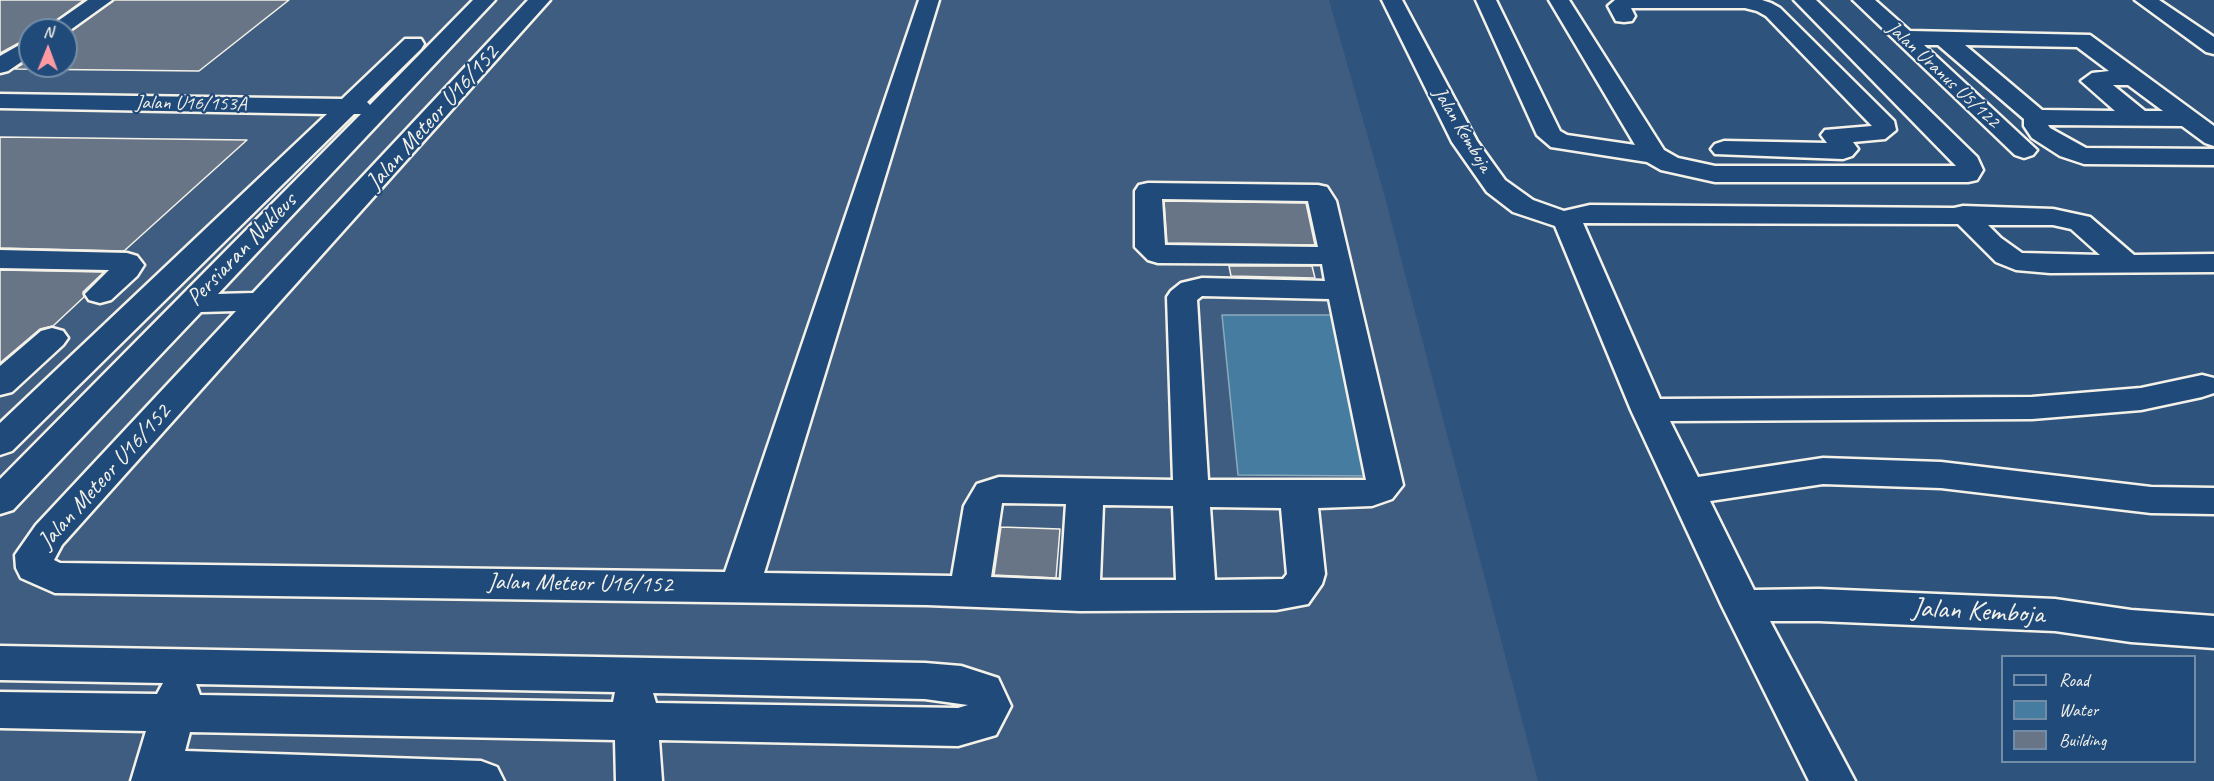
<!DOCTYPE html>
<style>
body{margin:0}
#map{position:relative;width:2214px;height:781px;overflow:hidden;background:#2e537d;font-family:Caveat,sans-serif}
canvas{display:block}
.legend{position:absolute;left:2001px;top:655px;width:195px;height:108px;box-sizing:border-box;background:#1f4a7a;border:2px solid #748da6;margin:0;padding:8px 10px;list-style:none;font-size:18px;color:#f4f1e8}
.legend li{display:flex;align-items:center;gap:12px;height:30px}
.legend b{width:30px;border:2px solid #748da6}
.north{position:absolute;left:18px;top:18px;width:60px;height:60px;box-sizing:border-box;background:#1f4a7a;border:2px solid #748da6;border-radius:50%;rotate:1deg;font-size:16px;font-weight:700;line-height:24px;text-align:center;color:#f4f1e8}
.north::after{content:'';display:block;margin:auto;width:21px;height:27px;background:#ff9aa2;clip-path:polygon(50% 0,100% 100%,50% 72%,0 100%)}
</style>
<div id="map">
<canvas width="2214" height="781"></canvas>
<ul class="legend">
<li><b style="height:8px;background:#1f4a7a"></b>Road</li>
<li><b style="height:16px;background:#457ca0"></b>Water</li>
<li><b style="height:16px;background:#687587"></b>Building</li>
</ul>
<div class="north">N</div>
</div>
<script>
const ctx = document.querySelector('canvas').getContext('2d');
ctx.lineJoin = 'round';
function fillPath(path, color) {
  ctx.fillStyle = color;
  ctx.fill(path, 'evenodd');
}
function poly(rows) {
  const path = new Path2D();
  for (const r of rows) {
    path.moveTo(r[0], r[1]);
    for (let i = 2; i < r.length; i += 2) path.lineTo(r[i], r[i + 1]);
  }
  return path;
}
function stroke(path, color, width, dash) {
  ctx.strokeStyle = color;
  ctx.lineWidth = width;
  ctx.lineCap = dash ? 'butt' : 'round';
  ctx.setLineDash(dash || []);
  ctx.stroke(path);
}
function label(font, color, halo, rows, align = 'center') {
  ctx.font = font + ' Caveat,sans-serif';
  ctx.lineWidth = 4.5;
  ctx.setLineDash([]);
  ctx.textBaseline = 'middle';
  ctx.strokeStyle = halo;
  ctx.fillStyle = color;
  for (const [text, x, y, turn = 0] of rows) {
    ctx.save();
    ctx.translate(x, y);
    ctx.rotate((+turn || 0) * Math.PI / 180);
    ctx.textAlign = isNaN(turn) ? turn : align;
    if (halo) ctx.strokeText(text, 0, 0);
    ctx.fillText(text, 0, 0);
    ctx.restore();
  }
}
fillPath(poly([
 [0,0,1329,0,1383,190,1538,781,0,781],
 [30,30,66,30,66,66,30,66]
]), '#3f5d80');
const water = poly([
 [1222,315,1336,315,1370,476,1238,475,1222,315]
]);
fillPath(water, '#457ca0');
stroke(water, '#8babbd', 1.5);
const building = poly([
 [0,0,84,0,43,30,30,30,30,37,0,53,0,0],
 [114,0,289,0,199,71,15,69,30,59,30,66,66,66,66,35,114,0],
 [0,137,247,140,124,251,0,248,0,137],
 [1164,201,1306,203,1315,245,1167,243,1164,201],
 [1229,266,1312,266,1315,278,1231,276,1229,266],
 [0,270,104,272,83,292,84,297,53,326,40,329,0,363,0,270],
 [1001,527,1060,529,1056,578,994,575,1001,527]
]);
fillPath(building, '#687587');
stroke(building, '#f4f1e8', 1.5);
const minor = poly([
 [88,0,112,0,66,33,66,30,45,30,88,0],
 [473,0,495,0,218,294,253,293,528,0,550,0,62,545,54,560,60,563,725,572,919,0,939,0,764,573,952,576,964,506,977,484,999,477,1173,480,1167,297,1171,291,1181,283,1202,278,1325,281,1322,264,1158,263,1148,260,1135,247,1135,191,1139,185,1148,183,1318,185,1327,187,1336,201,1403,485,1392,499,1372,506,1318,508,1325,574,1322,584,1308,604,1276,610,1080,611,927,605,55,593,21,578,16,568,15,555,36,525,236,311,201,312,13,510,0,514,0,479,361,114,354,114,12,451,0,455,0,423,327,114,0,108,0,94,342,99,405,39,421,39,424,44,421,49,367,102,370,105,473,0],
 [1162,199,1308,201,1318,247,1165,245,1162,199],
 [1202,296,1329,299,1366,480,1208,480,1197,300,1202,296],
 [1002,503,1066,504,1061,580,991,577,1002,503],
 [1103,505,1173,506,1176,580,1100,580,1103,505],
 [1210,507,1281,508,1287,574,1283,579,1215,580,1210,507],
 [1382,0,1402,0,1477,141,1505,180,1533,200,1564,211,1590,205,1954,208,1963,206,2053,209,2090,217,2134,255,2214,254,2214,272,2050,273,2016,270,1996,262,1958,224,1583,223,1660,399,2032,397,2141,388,2202,375,2214,378,2214,393,2202,397,2141,410,2032,419,1670,421,1698,477,1823,458,1941,462,2151,487,2214,488,2214,514,2151,513,1941,488,1823,484,1710,501,1754,590,1819,589,2055,599,2131,610,2214,616,2214,648,2131,642,2055,631,1819,621,1770,621,1855,781,1809,781,1722,606,1631,410,1555,226,1513,212,1487,192,1452,142,1382,0],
 [1988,225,2053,225,2071,229,2100,255,2022,253,2001,238,1988,225],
 [1476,0,1496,0,1560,131,1567,135,1635,145,1549,0,1569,0,1664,150,1678,158,1715,166,1956,166,1794,0,1816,0,1977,157,1983,170,1977,180,1968,182,1715,182,1661,170,1647,162,1551,147,1537,135,1476,0],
 [1615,0,1762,0,1771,3,1780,8,1894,121,1896,130,1885,139,1853,142,1858,149,1852,156,1843,159,1715,154,1711,149,1715,144,1724,141,1827,143,1821,135,1825,130,1872,126,1766,16,1757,11,1745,8,1631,8,1635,16,1632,21,1624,22,1616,21,1608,6,1615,0],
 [1853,0,1875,0,1910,31,2090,35,2214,126,2214,146,2205,143,2182,126,2048,125,2050,128,2086,148,2214,149,2214,165,2084,164,2060,156,2032,138,2024,126,2024,119,1938,45,1924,45,2037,150,2033,155,2024,158,2015,155,1853,0],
 [1965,45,2077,47,2109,71,2092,73,2081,81,2115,111,2042,110,1965,45],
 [2113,85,2128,85,2163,111,2145,111,2113,85],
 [2135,0,2159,0,2214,37,2214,54,2206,52,2135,0],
 [30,39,30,56,8,71,0,73,0,56,30,39],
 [0,250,127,253,137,256,144,265,137,276,111,300,100,303,89,300,85,294,109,270,0,268,0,250],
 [52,328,63,331,68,338,63,345,12,392,0,395,0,366,41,331,52,328],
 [0,646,925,663,961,666,998,678,1011,706,996,735,958,746,659,740,662,781,616,781,615,740,190,732,185,751,481,761,497,767,504,781,131,781,146,731,0,728,0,692,157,694,163,683,0,680,0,646],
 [196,684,615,692,613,702,200,695,196,684],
 [653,693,925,699,968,705,958,708,656,703,653,693]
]);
stroke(minor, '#f4f1e8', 5);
fillPath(minor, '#1f4a7a');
label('20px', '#f4f1e8', '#1f4a7a', [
 ["Jalan Uranus U5/122",1943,75,43],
 ["Jalan U16/153A",191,104,1],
 ["Jalan Kemboja",1462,130,59]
]);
label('24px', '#f4f1e8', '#1f4a7a', [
 ["Jalan Meteor U16/152",433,118,-48],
 ["Persiaran Nukleus",242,250,-46],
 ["Jalan Meteor U16/152",105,477,-48],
 ["Jalan Meteor U16/152",580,584,1]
]);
label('28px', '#f4f1e8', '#1f4a7a', [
 ["Jalan Kemboja",1978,612,3]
]);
</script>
